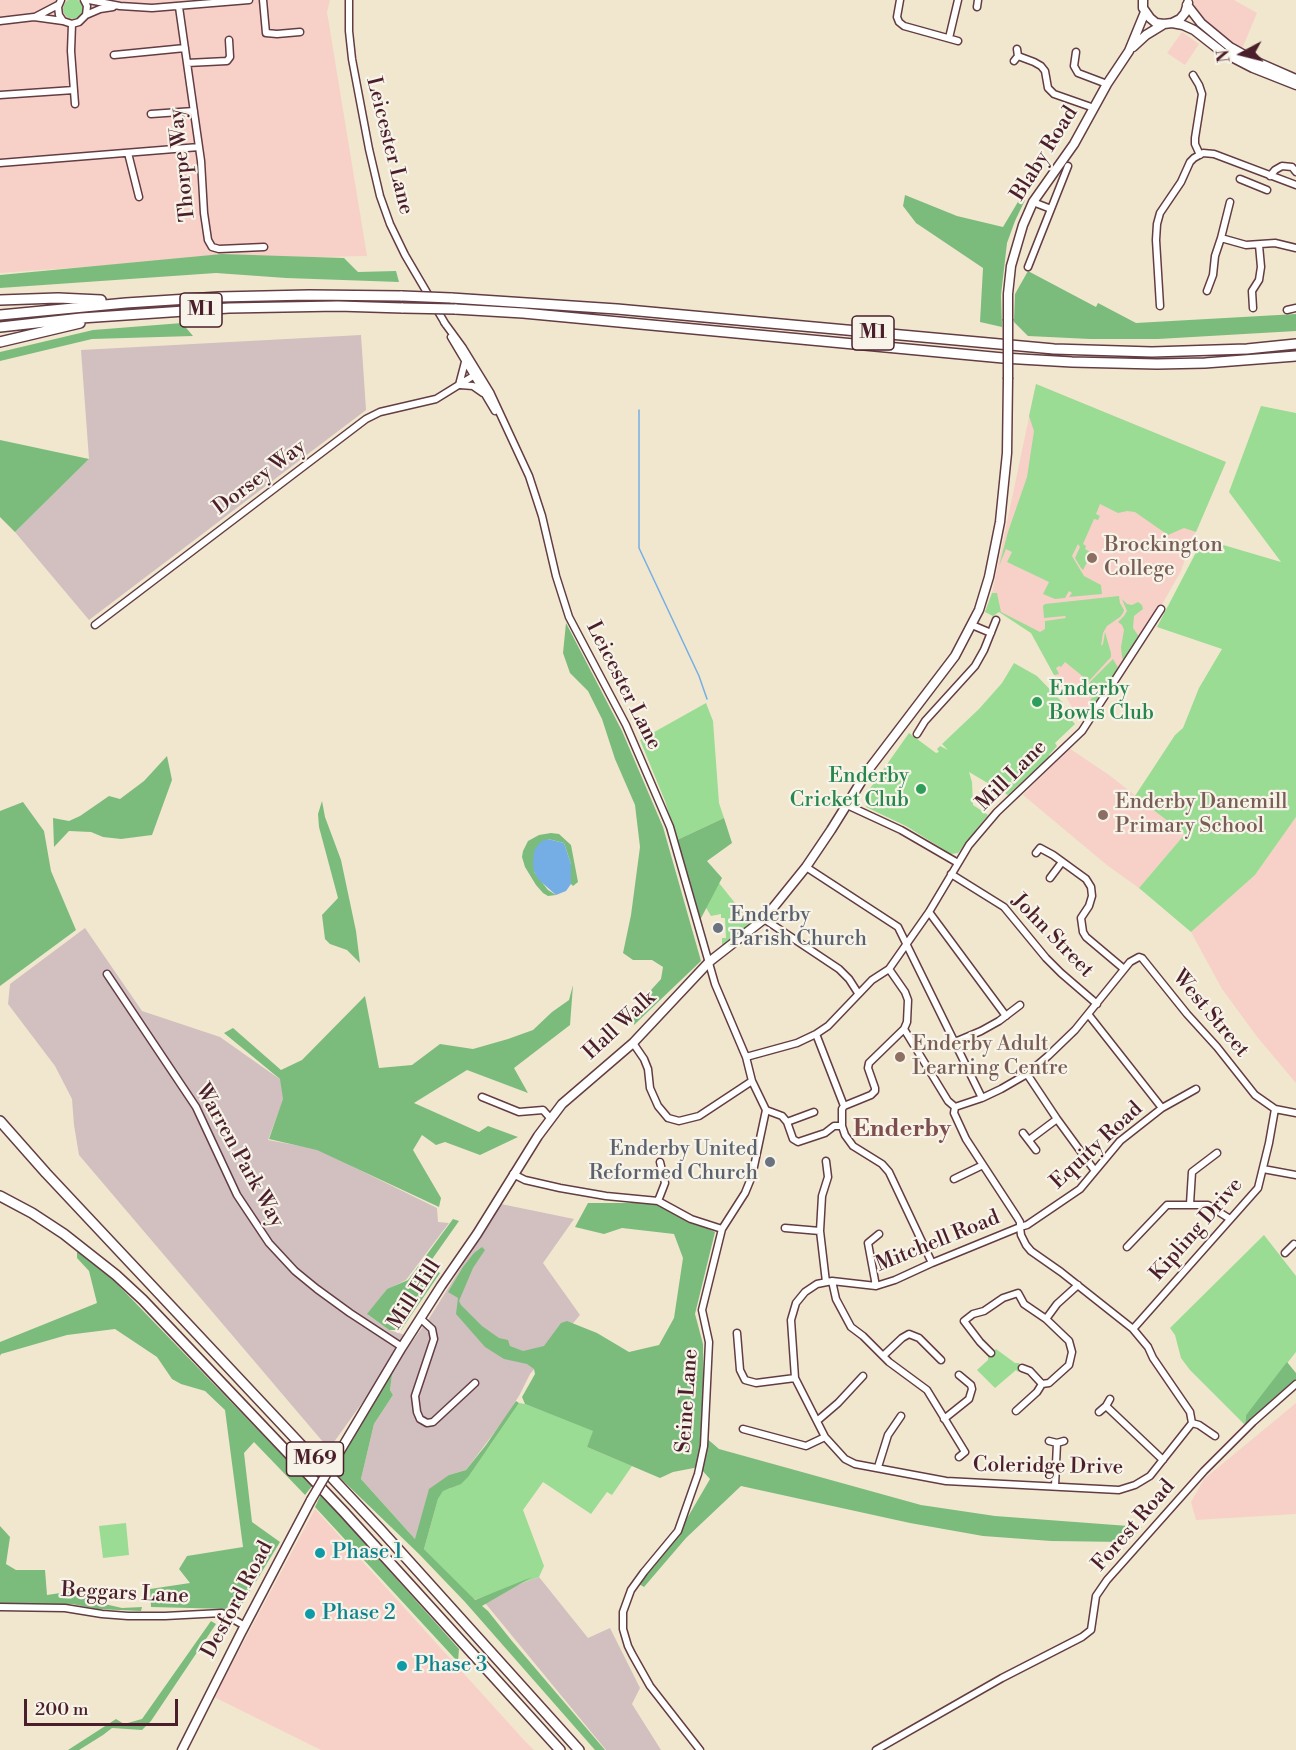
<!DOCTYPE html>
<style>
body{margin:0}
#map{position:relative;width:1296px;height:1750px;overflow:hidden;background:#f1e7ce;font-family:"Libre Bodoni",serif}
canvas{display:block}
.north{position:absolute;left:1212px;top:24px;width:60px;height:60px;-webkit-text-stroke:4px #f7f3e8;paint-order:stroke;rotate:263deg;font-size:16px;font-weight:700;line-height:24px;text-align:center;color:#4a1f2b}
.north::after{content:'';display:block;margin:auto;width:21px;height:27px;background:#4a1f2b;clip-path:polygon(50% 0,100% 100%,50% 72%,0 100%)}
.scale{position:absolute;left:24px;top:1699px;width:154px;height:27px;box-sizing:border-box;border:3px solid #4a1f2b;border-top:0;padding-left:8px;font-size:18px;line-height:21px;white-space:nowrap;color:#4a1f2b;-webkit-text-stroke:4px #f7f3e8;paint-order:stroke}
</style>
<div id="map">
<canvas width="1296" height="1750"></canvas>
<div class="north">N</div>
<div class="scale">200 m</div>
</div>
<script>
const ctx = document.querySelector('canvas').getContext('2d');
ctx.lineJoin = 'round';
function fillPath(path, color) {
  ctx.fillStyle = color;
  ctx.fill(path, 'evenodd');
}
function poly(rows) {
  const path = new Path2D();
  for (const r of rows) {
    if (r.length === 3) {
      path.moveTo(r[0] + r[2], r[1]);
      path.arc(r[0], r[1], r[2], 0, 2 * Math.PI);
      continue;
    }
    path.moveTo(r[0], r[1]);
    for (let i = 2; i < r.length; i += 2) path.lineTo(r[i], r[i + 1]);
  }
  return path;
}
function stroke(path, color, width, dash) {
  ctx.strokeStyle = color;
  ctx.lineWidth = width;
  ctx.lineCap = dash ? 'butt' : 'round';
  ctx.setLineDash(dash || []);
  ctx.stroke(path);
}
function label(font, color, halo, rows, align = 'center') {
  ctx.font = font + ' "Libre Bodoni",serif';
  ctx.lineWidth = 4.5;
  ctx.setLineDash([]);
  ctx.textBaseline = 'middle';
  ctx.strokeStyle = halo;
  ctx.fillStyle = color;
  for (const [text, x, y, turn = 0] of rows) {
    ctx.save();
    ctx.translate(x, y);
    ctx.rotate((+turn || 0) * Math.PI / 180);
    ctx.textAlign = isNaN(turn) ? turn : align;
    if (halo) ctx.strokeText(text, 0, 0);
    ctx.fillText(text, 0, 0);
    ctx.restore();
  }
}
fillPath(poly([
 [0,0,330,0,327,12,367,256,183,260,0,273],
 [1193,0,1234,0,1257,13,1242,49,1222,37,1207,24,1197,11],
 [1182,32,1199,44,1185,65,1167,53],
 [1036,384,1226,462,1190,545,1181,571,1160,608,1093,709,1080,722,1031,633,999,612,993,616,985,612,992,593],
 [1069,748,1109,775,1185,834,1139,888,1108,866,1023,795],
 [1296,817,1296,1083,1258,1038,1222,989,1191,932,1255,875],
 [1296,1403,1296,1514,1196,1520,1191,1502,1204,1479],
 [315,1509,523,1739,534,1750,321,1750,214,1697]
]), '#f7d1c8');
fillPath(poly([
 [361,335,366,410,89,620,15,532,89,459,81,350],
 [85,928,142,1011,220,1037,281,1080,284,1098,268,1140,317,1149,437,1208,438,1222,449,1223,406,1280,386,1290,368,1315,389,1330,405,1335,367,1396,329,1449,79,1155,74,1125,72,1099,55,1066,8,1004,10,984],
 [501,1204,574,1219,543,1263,580,1315,530,1374,520,1394,506,1417,466,1470,449,1475,416,1540,361,1479,374,1424,393,1395,390,1390,392,1375,401,1357,430,1317],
 [539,1577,588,1638,610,1628,640,1688,632,1704,661,1750,606,1750,481,1598]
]), '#d2bfc0');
fillPath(poly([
 [73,9,10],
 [1036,384,1226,462,1196,532,1184,528,1168,535,1135,512,1127,511,1118,513,1100,504,1096,514,1100,516,1098,520,1094,519,1083,544,1086,546,1085,549,1092,553,1083,570,1081,568,1075,558,1080,547,1078,544,1072,556,1084,576,1101,585,1102,594,1069,597,1072,593,1069,591,1065,598,1055,599,1043,594,1049,582,1007,562,1012,552,1006,549,999,566,1008,532,1027,477,1034,431,1029,416],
 [1261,406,1296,413,1296,817,1255,875,1191,932,1139,888,1185,834,1135,796,1175,735,1183,728,1199,688,1222,649,1157,627,1203,539,1281,562,1229,492],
 [992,593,997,593,1001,612,1040,632,1045,629,1045,621,1066,618,1065,616,1044,618,1043,606,1045,604,1119,596,1120,603,1124,610,1123,613,1120,617,1107,626,1103,633,1101,646,1103,644,1105,632,1111,653,1111,657,1088,682,1080,674,1065,662,1061,667,1059,666,1056,668,1059,674,1054,675,1031,633,999,612,993,616,985,612],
 [1122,599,1127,604,1132,605,1138,602,1142,605,1143,609,1134,616,1133,628,1140,638,1125,663,1122,657,1121,647,1124,630,1122,625,1118,622,1124,616,1127,611],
 [1113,659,1120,671,1093,708,1088,704,1096,691,1089,683],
 [1014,663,1037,676,1063,703,1060,707,1075,724,1055,743,1057,746,1049,755,1050,756,1008,795,969,772,972,782,973,805,988,815,958,853,951,854,906,826,866,807,869,801,864,797,909,733,936,753,939,752,937,749,940,746,948,750,942,744,979,709,1002,683],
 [706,703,713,721,719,803,724,818,677,840,665,801,640,740],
 [711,873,751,923,722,947,722,938,726,938,725,918,721,918,721,914,711,916,705,906],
 [1264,1235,1296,1276,1296,1352,1246,1415,1245,1425,1190,1370,1181,1358,1175,1335,1170,1328],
 [996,1349,1015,1363,1019,1363,1022,1368,1018,1372,1016,1370,995,1388,977,1370,988,1360,988,1356],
 [519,1403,525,1404,594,1431,587,1447,632,1466,612,1495,607,1492,591,1514,543,1482,523,1510,544,1566,539,1577,474,1600,424,1549,438,1499,443,1490,449,1489,469,1476],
 [126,1523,129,1555,103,1558,99,1526]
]), '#9adc93');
fillPath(poly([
 [1025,190,1025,200,1015,221,1007,243,1001,295,1002,327,980,322,983,268,916,223,903,206,905,195,957,216,1003,227],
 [222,254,344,258,358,272,396,271,399,282,286,278,216,273,0,288,0,275],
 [1028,271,1096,307,1098,303,1136,323,1296,314,1296,331,1158,339,1090,339,1028,336,1014,322,1015,294],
 [182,323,193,336,92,339,0,361,0,352,93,330],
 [0,440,89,459,15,532,0,517],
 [566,623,622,731,663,827,701,961,634,1025,633,1010,661,979,663,967,652,960,633,960,623,953,631,915,640,847,635,805,615,759,602,719,588,691,570,673,563,653],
 [167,756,172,780,152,835,121,839,103,837,91,832,69,831,54,847,53,818,69,821,80,816,109,796,120,799,144,781],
 [322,801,325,817,341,860,356,931,360,963,347,950,330,944,325,939,322,915,338,898,319,827,318,814],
 [23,802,44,831,51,871,76,930,0,986,0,811],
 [724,818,732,843,707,861,722,878,699,922,677,840],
 [551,833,559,834,571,845,578,882,573,886,571,884,571,864,564,843,548,839,534,872,548,890,556,895,548,896,543,893,536,885,525,867,522,857,523,851,528,841,539,835],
 [573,985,570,1025,514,1068,528,1093,467,1070,414,1103,479,1132,488,1126,518,1137,480,1155,445,1142,436,1145,422,1135,413,1150,441,1198,439,1207,317,1150,269,1139,283,1099,280,1079,224,1033,233,1028,281,1070,302,1060,365,996,379,1068,412,1065,440,1044,473,1049,508,1039,533,1030,552,1012,569,1000],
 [588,1203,655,1203,715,1232,695,1314,703,1344,704,1436,719,1449,921,1505,995,1516,1142,1527,1126,1542,1051,1541,983,1536,910,1523,741,1486,686,1538,644,1587,639,1584,689,1515,710,1479,699,1467,673,1472,660,1478,587,1447,593,1431,525,1404,522,1397,535,1374,534,1369,527,1364,504,1359,485,1347,456,1314,458,1298,448,1292,463,1267,474,1253,482,1247,485,1250,473,1268,459,1301,461,1305,482,1326,499,1338,508,1340,510,1346,523,1351,544,1346,561,1323,567,1321,597,1333,629,1352,659,1345,674,1318,683,1258,674,1234,622,1228,604,1234,575,1227],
 [453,1219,459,1221,428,1265,440,1273,401,1330,389,1330,367,1314,387,1289,408,1280],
 [77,1250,104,1271,123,1290,312,1486,305,1495,254,1442,244,1453,252,1522,280,1542,241,1606,228,1609,151,1607,150,1589,190,1583,179,1569,187,1556,243,1547,225,1410,205,1391,181,1384,172,1379,157,1357,115,1329,67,1335,1,1354,0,1356,0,1342,97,1303,89,1271,77,1258],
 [401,1357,392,1375,390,1390,393,1395,374,1424,361,1479,415,1539,429,1489,449,1475,466,1470,486,1445,516,1401,519,1403,469,1476,461,1484,443,1491,438,1499,424,1549,475,1600,532,1577,482,1606,488,1611,512,1641,605,1750,595,1750,465,1602,419,1554,335,1473,340,1459],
 [1287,1362,1296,1373,1296,1384,1248,1427,1245,1425,1246,1415],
 [321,1494,459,1649,458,1662,315,1507],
 [0,1526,10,1537,6,1564,16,1570,45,1570,47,1595,94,1588,96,1602,122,1608,142,1607,141,1611,97,1609,72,1604,38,1605,0,1603],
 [211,1621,216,1624,151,1721,142,1730,112,1728,103,1735,79,1750,68,1750,116,1719,124,1724,142,1719]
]), '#7bbc7d');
fillPath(poly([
 [548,839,564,843,571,864,571,884,566,891,556,895,539,880,534,872,533,864,534,851,540,842]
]), '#75aee5');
stroke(poly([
 [639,410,639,548,699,676,707,699]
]), '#75aee5', 1.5);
const minor = poly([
 [61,0,58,7,59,15,63,21,72,24,79,22,86,15,87,6,84,0],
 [89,0,120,6,152,8,249,0],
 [263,0,266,33,277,34,300,32],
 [349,0,349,31,352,59,369,149,380,196,390,224,405,255,446,325],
 [900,0,897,17,899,22,904,26,958,41],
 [179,7,201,161,204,213,208,240,212,247,219,249,264,247],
 [977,7,978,0],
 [86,15,100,9,113,7],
 [35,17,58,5],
 [0,21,34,17,63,21],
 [72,24,71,51,75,104],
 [949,38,958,0],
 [1076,52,1074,66,1078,73,1107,84],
 [114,55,185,48],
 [1018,56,1034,62,1041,66,1045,71,1048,88,1054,94,1094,108],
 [1014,61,1018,56,1017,49],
 [187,63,227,61,230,57,229,40],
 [1193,75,1199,85,1202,94,1195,138,1195,144,1200,155],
 [0,95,74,90],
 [151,114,194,111],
 [128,153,139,197],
 [0,163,199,147],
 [1270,176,1275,170,1282,166,1292,167,1296,172],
 [1240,179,1267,190],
 [1033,202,1051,209],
 [1230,202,1221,238,1246,245,1275,243,1296,248],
 [1028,267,1068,166],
 [1207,291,1213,275,1215,256,1221,238],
 [1160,306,1156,240,1157,224,1160,213,1181,182,1190,162,1194,158,1203,153,1214,154,1296,185],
 [1253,308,1252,291,1259,280,1261,267,1259,245],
 [1287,310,1296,308],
 [444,322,463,348,490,392,529,476,542,516,556,576,569,617,626,725,670,827,715,984,746,1057,752,1081,766,1110,752,1176,745,1193,722,1229,702,1310,709,1342,704,1446,698,1474,678,1531,644,1572,631,1590,623,1612,623,1629,628,1646,632,1654,650,1686,700,1750],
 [451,337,495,411],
 [459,385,465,362],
 [460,385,473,386,483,393],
 [95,625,366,419,380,412,436,399,478,373],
 [972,625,991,633],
 [917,734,925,721,975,666,984,650,996,620],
 [847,805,901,830,958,863],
 [1036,853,1040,848,1053,855,1086,879,1091,887,1092,896,1089,906,1081,918,1083,932,1086,937,1124,969],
 [806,867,898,927,982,1098],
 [951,874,1004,907,1046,958,1061,973,1097,1004],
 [1050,878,1062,862],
 [929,912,1006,1016],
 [764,919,839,969,849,979,858,993],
 [889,969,905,992,908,1000,907,1022,904,1029,869,1063,868,1068,875,1088,875,1091,871,1095,844,1106,842,1109,842,1126,845,1135,853,1146,882,1164,889,1172,932,1263],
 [107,974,196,1107,237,1195,269,1243,295,1271,317,1289,350,1313,402,1347],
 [1088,1014,1162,1108],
 [904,1029,948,1101,955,1107,954,1113,966,1139,1017,1217,1020,1222,1020,1227,1021,1235,1026,1245,1031,1251,1061,1272,1133,1329,1148,1347,1153,1358,1190,1412,1192,1423,1150,1476,1135,1485,1119,1490,946,1481,855,1464,845,1459,825,1437,795,1378,791,1320,796,1303,805,1292,817,1284,832,1281,876,1286,895,1280,932,1263,1020,1227,1027,1225,1080,1189,1120,1141,1162,1108,1196,1089],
 [816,1034,844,1106],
 [955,1042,981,1031,999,1021,1020,1005],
 [633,1043,644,1059,648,1069,650,1088,658,1106,668,1118,679,1121,699,1116,752,1081],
 [746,1057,797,1043,816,1034,828,1026,872,980,889,969,929,912,969,845,997,812,1082,731,1161,609],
 [1027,1074,1057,1119,1095,1171],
 [482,1097,519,1112,543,1110,551,1119],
 [955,1107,982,1098,1001,1089,1027,1074,1048,1056,1075,1030,1130,962,1139,957,1142,958,1187,1014,1217,1047,1255,1095,1275,1109,1296,1113],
 [766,1110,782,1116,787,1122],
 [787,1122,793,1139,798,1142,825,1133,834,1126,842,1126],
 [787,1122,814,1112],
 [1023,1133,1036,1150],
 [1029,1140,1057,1119],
 [826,1161,828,1177,822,1196,820,1231,826,1282],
 [1263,1169,1296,1175],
 [513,1174,525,1180,560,1188,606,1196,658,1201,691,1219,722,1229],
 [954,1179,983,1165],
 [658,1201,665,1183,660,1162],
 [1190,1204,1192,1172,1217,1153],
 [785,1228,820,1231],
 [1127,1247,1167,1205,1208,1205,1230,1219],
 [1285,1253,1294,1244],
 [832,1281,836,1299,851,1327,863,1336,889,1362,927,1390,965,1452,959,1457],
 [876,1286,868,1243,879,1234],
 [421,1319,432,1329,434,1339,415,1396,417,1412,420,1419,427,1423,433,1422,475,1383],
 [1046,1319,1057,1304,1078,1285],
 [1133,1329,1258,1188,1269,1143,1275,1109],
 [737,1333,740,1370,745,1380,756,1383,795,1378],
 [991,1353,980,1342,964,1321,973,1314,984,1311,1003,1298,1018,1293,1024,1304,1046,1319,1069,1341,1072,1352,1069,1365,1049,1383,1042,1384,1037,1392,1016,1411],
 [883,1356,902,1338,909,1334,919,1338,941,1360],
 [1022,1368,1030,1371,1042,1384],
 [1106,1406,1163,1460],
 [1099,1412,1106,1406,1110,1399],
 [944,1419,969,1399,972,1389,971,1385,959,1375],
 [817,1421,838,1403,863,1376],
 [1192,1423,1199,1425,1215,1436],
 [743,1429,806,1446,825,1437],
 [1049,1441,1057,1443,1064,1441],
 [878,1467,888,1435,901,1416],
 [1055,1486,1057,1443],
 [0,1607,65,1608,102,1614,128,1616,165,1616,222,1613,245,1626],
 [876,1750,1002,1678,1082,1637,1091,1630,1096,1596,1107,1580,1204,1471,1253,1422,1296,1384]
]);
const major = poly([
 [1143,0,1143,8,1150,18,1156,23,1164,24,1172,23,1180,19,1185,13,1188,3],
 [1187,5,1201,23,1230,47,1257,62,1296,79],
 [1172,23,1183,25,1194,30,1222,52,1253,68,1296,85],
 [1133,47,1146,35,1164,24],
 [1008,319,1008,294,1011,266,1023,225,1033,202,1074,144,1107,84,1129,51,1145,12],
 [334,1461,402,1347,441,1286,477,1234,538,1136,562,1104,633,1043,709,962,764,919,806,867,831,830,869,769,955,656,979,610,989,577,1000,522,1007,453,1008,379],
 [182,1750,241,1633,311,1500]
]);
const highway = poly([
 [451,298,617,309,1054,349,1152,352,1247,349,1296,344],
 [0,300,58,298,101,300],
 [455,309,523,313,1003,358,1072,362,1157,364,1205,363,1296,356],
 [0,315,126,303,219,297,309,295,402,296],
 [0,327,81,318,229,308,338,306,403,308],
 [0,342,80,323],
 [0,1121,46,1173,380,1529,579,1750],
 [0,1196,32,1213,64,1234,116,1275,143,1300,344,1512,560,1750]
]);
stroke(minor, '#633d43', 9);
stroke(major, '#633d43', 11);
stroke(highway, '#633d43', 12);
stroke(minor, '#fff', 6);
stroke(major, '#fff', 8);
stroke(highway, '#fff', 9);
const majorBridge = poly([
 [1008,379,1008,319],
 [311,1500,334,1461]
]);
const highwayBridge = poly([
 [402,296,451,298],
 [403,308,455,309]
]);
stroke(majorBridge, '#633d43', 11, []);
stroke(highwayBridge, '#633d43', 12, []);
stroke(majorBridge, '#fff', 8);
stroke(highwayBridge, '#fff', 9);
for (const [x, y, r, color] of [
 [1092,558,6,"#8d6e63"],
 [1037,702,6,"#2e9e5b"],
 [921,789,6,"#2e9e5b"],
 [1103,815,6,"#8d6e63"],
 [718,928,6,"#6b7280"],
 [900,1057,6,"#8d6e63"],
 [770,1162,6,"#6b7280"],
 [320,1553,6,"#0f9aa8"],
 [310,1614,6,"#0f9aa8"],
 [402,1666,6,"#0f9aa8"]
]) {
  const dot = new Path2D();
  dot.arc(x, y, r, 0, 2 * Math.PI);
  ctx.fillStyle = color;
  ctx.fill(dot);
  stroke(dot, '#f7f3e8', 2);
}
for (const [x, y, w] of [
 [201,310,42],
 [873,333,42],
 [315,1459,57]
]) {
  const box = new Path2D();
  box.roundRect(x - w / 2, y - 17, w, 34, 4.5);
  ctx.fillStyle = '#f7f3e8';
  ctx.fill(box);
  stroke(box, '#4a1f2b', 1.5);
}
label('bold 20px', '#4a1f2b', null, [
 ["M1",201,310],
 ["M1",873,333],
 ["M69",315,1459]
]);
label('21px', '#4a1f2b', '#f7f3e8', [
 ["Leicester Lane",389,146,76],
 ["Blaby Road",1045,154,-58],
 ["Thorpe Way",183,165,-96],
 ["Dorsey Way",260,478,-37],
 ["Leicester Lane",623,686,63],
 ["Mill Lane",1012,776,-45],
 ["John Street",1052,936,46],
 ["West Street",1210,1014,50],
 ["Hall Walk",620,1026,-43],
 ["Equity Road",1097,1146,-43],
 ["Warren Park Way",239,1156,61],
 ["Kipling Drive",1197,1230,-49],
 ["Mitchell Road",938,1242,-22],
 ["Mill Hill",415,1295,-57],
 ["Seine Lane",688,1401,-86],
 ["Coleridge Drive",1048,1467,1],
 ["Forest Road",1134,1526,-49],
 ["Beggars Lane",125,1594,3],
 ["Desford Road",238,1600,-62]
]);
label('21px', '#785e54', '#f7f3e8', [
 ["Brockington",1104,546],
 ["College",1104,570],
 ["Enderby Danemill",1115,803],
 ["Primary School",1115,827],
 ["Enderby Adult",912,1045],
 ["Learning Centre",912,1069]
], 'left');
label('21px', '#27864d', '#f7f3e8', [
 ["Enderby",1049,690],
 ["Bowls Club",1049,714],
 ["Enderby",909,777,"right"],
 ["Cricket Club",909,801,"right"]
], 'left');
label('21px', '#5b616d', '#f7f3e8', [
 ["Enderby",730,916],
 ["Parish Church",730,940],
 ["Enderby United",758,1150,"right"],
 ["Reformed Church",758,1174,"right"]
], 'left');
label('21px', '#0d838f', '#f7f3e8', [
 ["Phase 1",332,1553],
 ["Phase 2",322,1614],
 ["Phase 3",414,1666]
], 'left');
label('bold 24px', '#7e4e4c', '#f7f3e8', [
 ["Enderby",902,1130]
]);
</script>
